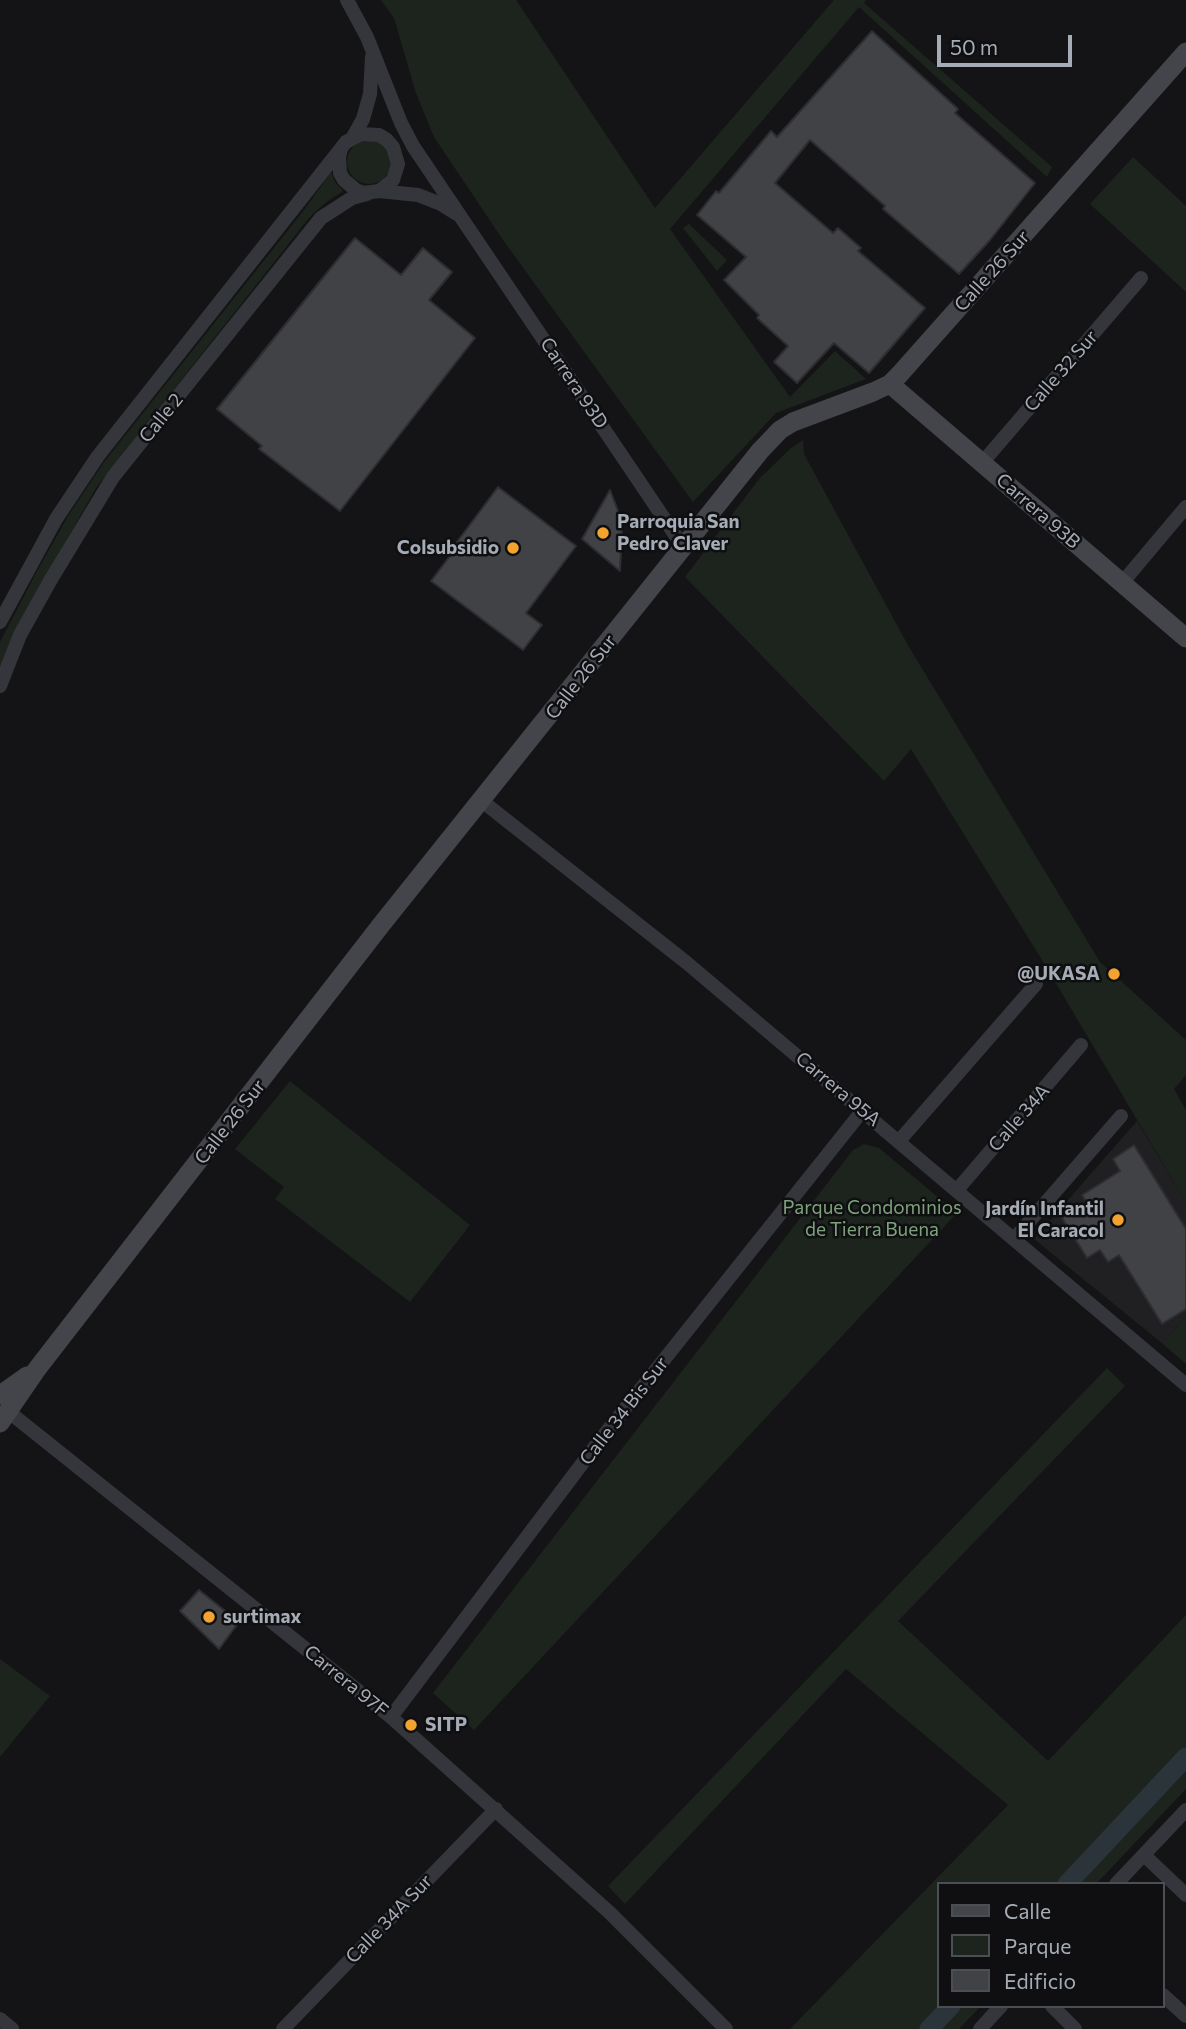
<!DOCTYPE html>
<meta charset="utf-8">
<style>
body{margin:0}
#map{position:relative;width:1186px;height:2029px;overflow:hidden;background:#141416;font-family:Commissioner,sans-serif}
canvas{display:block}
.legend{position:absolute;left:937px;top:1882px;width:228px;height:126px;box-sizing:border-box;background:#0f0f11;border:2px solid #4b4e53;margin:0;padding:9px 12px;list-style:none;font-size:21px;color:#a6acb6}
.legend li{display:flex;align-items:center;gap:14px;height:35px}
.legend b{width:35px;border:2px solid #4b4e53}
.scale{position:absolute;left:937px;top:35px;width:135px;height:32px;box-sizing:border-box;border:4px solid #a6acb6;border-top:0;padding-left:9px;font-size:21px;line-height:24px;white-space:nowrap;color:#a6acb6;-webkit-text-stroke:5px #0f0f11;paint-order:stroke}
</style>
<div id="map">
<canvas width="1186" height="2029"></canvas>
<ul class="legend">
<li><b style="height:9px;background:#43454b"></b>Calle</li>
<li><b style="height:19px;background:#1c241d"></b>Parque</li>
<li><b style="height:19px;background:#404246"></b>Edificio</li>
</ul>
<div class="scale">50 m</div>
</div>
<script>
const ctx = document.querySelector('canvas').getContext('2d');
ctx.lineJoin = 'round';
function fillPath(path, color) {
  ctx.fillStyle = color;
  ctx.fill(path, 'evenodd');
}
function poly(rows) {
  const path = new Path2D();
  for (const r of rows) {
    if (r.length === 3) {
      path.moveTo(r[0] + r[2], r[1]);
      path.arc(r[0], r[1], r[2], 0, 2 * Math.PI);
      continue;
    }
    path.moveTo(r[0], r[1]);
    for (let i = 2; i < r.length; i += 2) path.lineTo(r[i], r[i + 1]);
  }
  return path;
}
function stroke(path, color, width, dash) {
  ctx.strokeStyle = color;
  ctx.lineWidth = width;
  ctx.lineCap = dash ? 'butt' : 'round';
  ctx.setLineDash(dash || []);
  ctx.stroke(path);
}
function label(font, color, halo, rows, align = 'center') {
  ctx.font = font + ' Commissioner,sans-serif';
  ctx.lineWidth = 5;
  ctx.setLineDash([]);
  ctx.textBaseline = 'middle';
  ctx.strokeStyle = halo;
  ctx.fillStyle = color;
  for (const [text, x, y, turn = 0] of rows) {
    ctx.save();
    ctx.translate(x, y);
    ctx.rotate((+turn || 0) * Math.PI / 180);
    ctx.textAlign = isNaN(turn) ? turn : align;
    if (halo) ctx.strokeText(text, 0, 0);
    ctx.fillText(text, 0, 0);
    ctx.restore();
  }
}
fillPath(poly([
 [1137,1121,1186,1202,1186,1316,1163,1344,1034,1239]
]), '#202023');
fillPath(poly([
 [381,0,516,0,655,208,834,0,866,0,864,3,1052,167,1047,177,859,7,670,229,790,397,835,351,866,379,776,413,693,502,503,240,434,137,416,93,394,18],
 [369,162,22],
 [1133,157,1186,206,1186,292,1090,204],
 [331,172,335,182,343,191,325,203,309,218,96,488,21,621,0,671,0,642,36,573,68,516,104,462,304,210],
 [689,224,727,260,717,271,683,228],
 [803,440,804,454,909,647,1100,962,1186,1040,1186,1075,1174,1089,1186,1110,1186,1202,1042,960,911,749,884,781,685,577,759,479,791,448],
 [290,1081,470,1225,410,1302,275,1199,284,1187,235,1149],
 [864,1144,879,1148,957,1213,474,1730,433,1693,853,1150],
 [1186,1316,1186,1364,1163,1344],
 [1107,1368,1125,1386,898,1621,1048,1761,1186,1615,1186,1789,1096,1884,939,1884,939,2006,981,2006,959,2029,790,2029,1008,1805,846,1669,625,1904,608,1886],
 [0,1659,50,1696,0,1757]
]), '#1c241d');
stroke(poly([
 [1067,1884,1186,1757],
 [929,2029,951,2006]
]), '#2a343a', 19);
const building = poly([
 [872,31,958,109,955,113,1035,183,990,240,959,274,883,209,885,206,810,140,775,183,833,233,838,228,861,248,858,251,925,308,869,373,834,343,797,383,774,362,788,346,757,318,759,315,724,280,746,257,697,215,716,191,719,193,771,131,777,137,872,31],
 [355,238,401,275,423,248,452,272,429,300,475,338,340,511,259,449,262,446,217,409,355,238],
 [498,487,576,546,526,613,542,625,523,650,431,581,453,552,451,550,498,487],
 [610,490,618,511,622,528,620,571,582,539,610,490],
 [1134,1145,1186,1229,1186,1309,1162,1324,1119,1255,1108,1262,1100,1250,1087,1258,1062,1218,1087,1203,1082,1195,1120,1171,1113,1159,1134,1145],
 [199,1590,239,1622,219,1649,180,1611,199,1590]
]);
fillPath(building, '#404246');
stroke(building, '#2e2e32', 2);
stroke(poly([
 [347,0,367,37,401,123,413,146,684,548],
 [353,137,363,119,370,94,372,57],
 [379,191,418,195,441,204,457,214],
 [982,463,1141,278],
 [1122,583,1186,507],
 [0,622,56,519,98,456,346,142,361,134,379,135,387,140,393,147,398,164,393,180,379,191,364,193,356,190,344,180,340,173,339,157,341,149],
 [0,686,20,635,50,581,113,477,321,218,352,198,367,194],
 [482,801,687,963,1186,1385],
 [899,1141,1036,984],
 [957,1190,1081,1045],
 [1014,1239,1121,1116],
 [9,1412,391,1717,609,1912,726,2029],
 [391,1717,600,1440,863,1110],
 [1144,1855,1186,1895],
 [1116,1884,1186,1810],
 [1163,1995,1186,2016],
 [1052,2006,1075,2029],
 [0,2019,12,2029],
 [283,2029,496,1809],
 [980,2029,1001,2006]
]), '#35363b', 14);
stroke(poly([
 [890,384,1186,638],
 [0,1395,27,1376],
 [0,1423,37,1369,381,925,760,451,780,430,793,422,873,392,890,384,899,375,1186,52]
]), '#43454b', 19);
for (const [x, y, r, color] of [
 [603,533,7,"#f3a32f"],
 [513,548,7,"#f3a32f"],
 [1114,974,7,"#f3a32f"],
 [1118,1220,7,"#f3a32f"],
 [209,1617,7,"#f3a32f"],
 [411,1725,7,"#f3a32f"]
]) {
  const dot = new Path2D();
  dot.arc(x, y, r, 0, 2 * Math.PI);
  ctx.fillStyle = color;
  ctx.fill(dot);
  stroke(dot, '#0f0f11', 2.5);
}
label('19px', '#a6acb6', '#0f0f11', [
 ["Calle 26 Sur",992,271,-48],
 ["Calle 32 Sur",1061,371,-49],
 ["Carrera 93D",574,383,56],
 ["Calle 2",161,418,-51],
 ["Carrera 93B",1038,511,41],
 ["Calle 26 Sur",581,677,-52],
 ["Carrera 95A",838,1089,40],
 ["Calle 34A",1019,1118,-49],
 ["Calle 26 Sur",230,1122,-52],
 ["Calle 34 Bis Sur",624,1411,-52],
 ["Carrera 97F",346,1681,39],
 ["Calle 34A Sur",389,1919,-46]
]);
label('bold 19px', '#a6acb6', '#0f0f11', [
 ["Parroquia San",617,522],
 ["Pedro Claver",617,544],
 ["Colsubsidio",499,548,"right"],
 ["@UKASA",1100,974,"right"],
 ["Jardín Infantil",1104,1209,"right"],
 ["El Caracol",1104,1231,"right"],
 ["surtimax",223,1617],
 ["SITP",425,1725]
], 'left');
label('19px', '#7da27c', '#0f0f11', [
 ["Parque Condominios",872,1208],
 ["de Tierra Buena",872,1230]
]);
</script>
